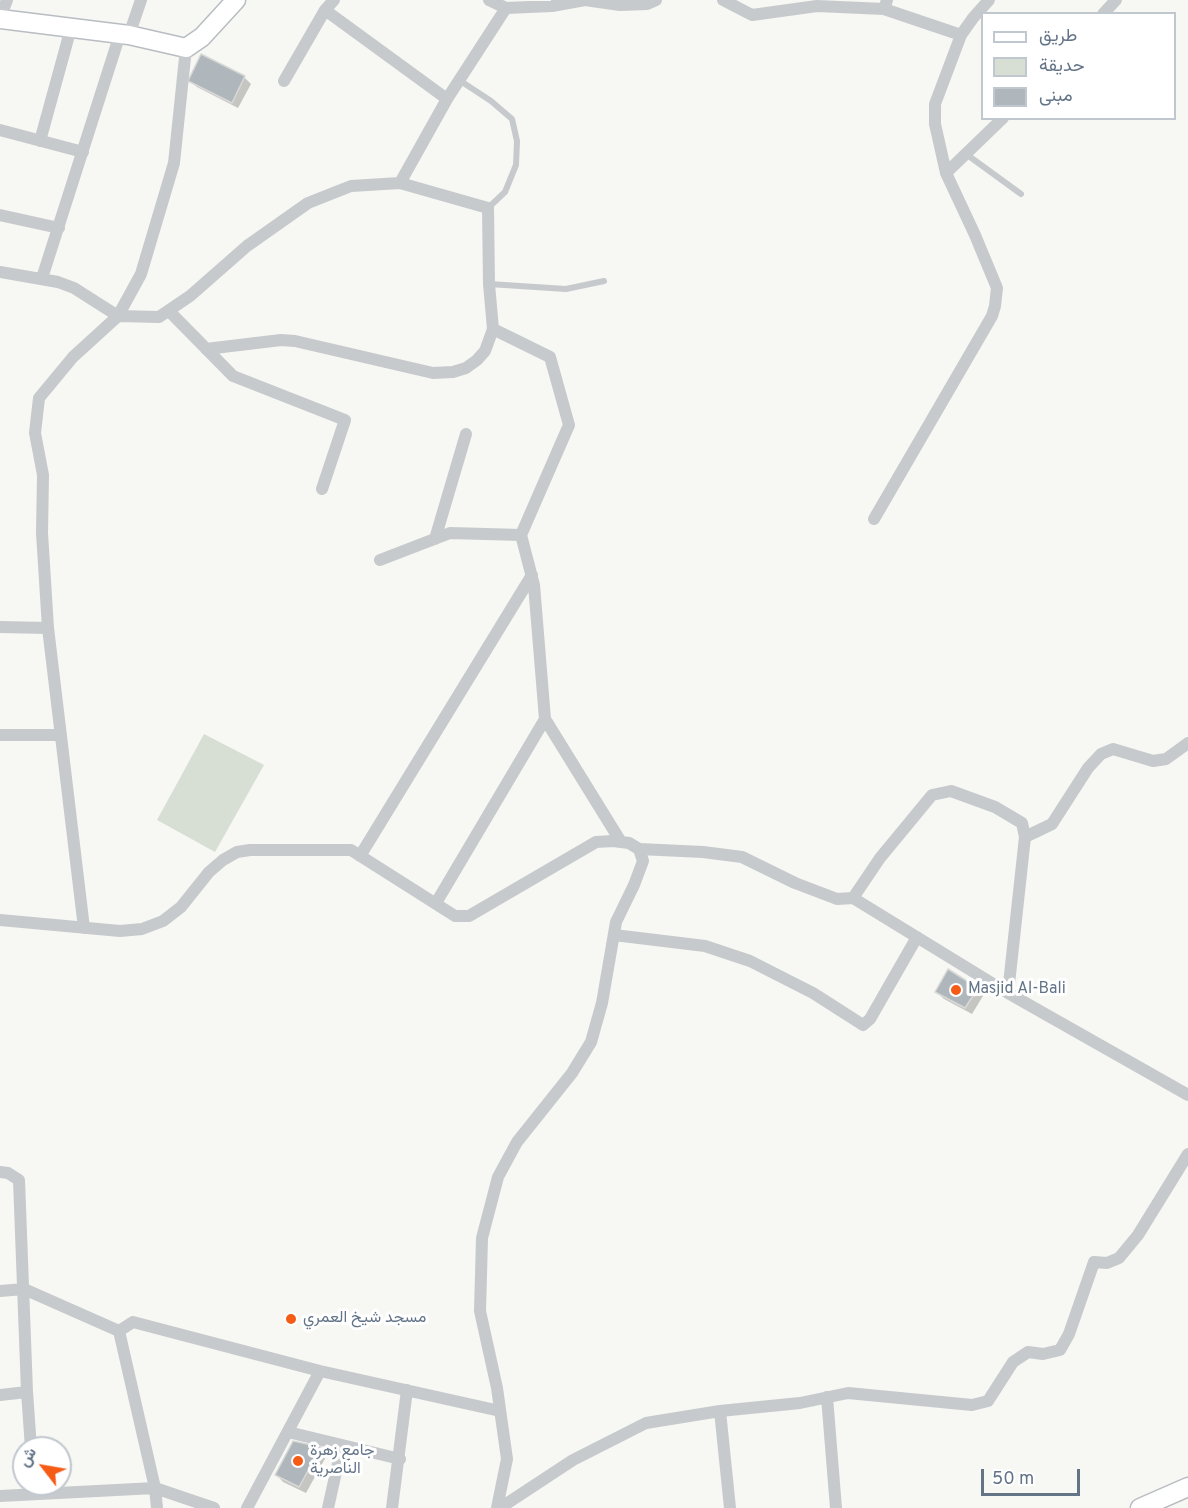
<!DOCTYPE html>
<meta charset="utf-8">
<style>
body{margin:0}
#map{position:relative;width:1188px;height:1508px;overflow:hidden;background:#f7f7f3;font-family:Overpass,Vazirmatn,sans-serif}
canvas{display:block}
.legend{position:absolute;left:981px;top:12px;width:195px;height:108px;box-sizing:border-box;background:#fff;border:2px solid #c1c7cf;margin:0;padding:8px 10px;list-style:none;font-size:18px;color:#637487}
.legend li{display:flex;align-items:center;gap:12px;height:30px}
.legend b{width:30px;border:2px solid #c1c7cf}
.north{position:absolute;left:12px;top:1436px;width:60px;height:60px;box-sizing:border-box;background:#fff;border:2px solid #c1c7cf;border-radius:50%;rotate:301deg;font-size:16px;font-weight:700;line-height:24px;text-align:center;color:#637487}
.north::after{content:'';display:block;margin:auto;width:21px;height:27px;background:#f55c16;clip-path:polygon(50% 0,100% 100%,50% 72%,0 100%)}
.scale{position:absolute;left:981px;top:1469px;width:99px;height:27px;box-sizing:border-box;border:3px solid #637487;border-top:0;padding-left:8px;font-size:18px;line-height:21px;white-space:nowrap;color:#637487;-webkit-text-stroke:4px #fff;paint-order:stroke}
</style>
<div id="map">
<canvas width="1188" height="1508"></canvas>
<ul class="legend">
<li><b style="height:8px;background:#fff"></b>طريق</li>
<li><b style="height:16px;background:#d7dfd4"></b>حديقة</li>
<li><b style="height:16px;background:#afb7bd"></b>مبنى</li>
</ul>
<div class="north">ش</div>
<div class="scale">50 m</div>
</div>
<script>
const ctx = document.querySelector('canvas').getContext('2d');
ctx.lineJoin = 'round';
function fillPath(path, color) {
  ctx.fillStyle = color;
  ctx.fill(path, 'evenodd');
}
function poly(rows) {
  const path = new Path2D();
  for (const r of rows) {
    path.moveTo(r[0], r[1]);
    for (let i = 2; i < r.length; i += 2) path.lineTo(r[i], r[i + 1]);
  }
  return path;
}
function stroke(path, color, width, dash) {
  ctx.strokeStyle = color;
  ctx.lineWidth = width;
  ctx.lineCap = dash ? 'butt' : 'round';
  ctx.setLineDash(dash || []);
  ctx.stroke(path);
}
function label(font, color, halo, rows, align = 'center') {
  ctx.font = font + ' Overpass,Vazirmatn,sans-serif';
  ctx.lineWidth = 6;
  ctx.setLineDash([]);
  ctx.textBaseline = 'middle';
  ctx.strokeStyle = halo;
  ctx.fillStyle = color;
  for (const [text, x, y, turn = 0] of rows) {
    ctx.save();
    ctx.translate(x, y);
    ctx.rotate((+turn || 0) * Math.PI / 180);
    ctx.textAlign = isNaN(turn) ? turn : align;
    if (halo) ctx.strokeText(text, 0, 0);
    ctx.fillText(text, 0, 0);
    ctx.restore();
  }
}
fillPath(poly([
 [204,734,264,765,215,852,157,820]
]), '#d7dfd4');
fillPath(poly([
 [244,77,251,84,238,108,197,87,190,81],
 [977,989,983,996,972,1014,944,999,937,992],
 [294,1443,321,1449,327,1455,306,1493,283,1482,277,1475]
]), '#0003');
const building = poly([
 [201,54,245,76,232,103,188,81,201,54],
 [948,969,978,988,965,1008,935,992,948,969],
 [293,1441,321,1447,299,1487,275,1475,293,1441]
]);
fillPath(building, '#afb7bd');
stroke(building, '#d8d8d6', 1.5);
const secondary = poly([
 [0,19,129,35,186,48,202,37,236,0],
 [1140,1508,1188,1487]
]);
stroke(secondary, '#b8bdc2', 21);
stroke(poly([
 [459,80,491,101,512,119,517,141,516,165,505,192,488,208],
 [966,154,1021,194],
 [489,284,566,289,604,281]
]), '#c6cacd', 6);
stroke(poly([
 [489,0,506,8,552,6,585,0,620,5,647,4,656,0],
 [723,0,752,15,817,6,884,9,887,0],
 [884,9,961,35],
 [325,10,447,99],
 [1103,14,1116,0],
 [0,18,7,0],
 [129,35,141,0],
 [284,81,325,10,334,0],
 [0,130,83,152],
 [40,141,71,28],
 [946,173,1003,118],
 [400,183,447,99,506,8],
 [0,215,59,228],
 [0,272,58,282,74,288,118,316,159,317,190,296,247,246,308,203,351,186,400,183,488,208,489,284,493,329,550,357,569,425,521,535,534,585,545,719,621,842],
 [42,278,120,34],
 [169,311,233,376,345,420,322,489],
 [206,349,281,340,295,341,433,373,453,372,466,368,477,360,485,351,493,329],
 [874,519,992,316,995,306,997,288,975,235,946,173,935,124,935,104,961,35,973,18,989,0],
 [435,539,466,434],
 [380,560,450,533,521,535],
 [0,627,48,628],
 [0,735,61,735],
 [1025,837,1052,824,1088,768,1101,754,1113,749,1153,761,1166,759,1188,743],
 [639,849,703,852,742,857,795,883,837,899,853,898,880,858,932,795,951,791,995,807,1022,823,1025,837,1008,993,1188,1095],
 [360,856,532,575],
 [853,898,1008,993],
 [436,903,545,719],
 [0,920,120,931,142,929,163,921,181,907,209,872,223,860,237,852,250,850,351,850,455,916,469,916,596,842,613,841,629,843,639,849,643,861,634,885,616,922,602,1003,591,1042,572,1073,517,1142,498,1177,482,1238,480,1311,497,1388,507,1459,497,1508],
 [84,928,48,628,42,533,43,475,35,433,39,398,73,357,118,316,141,274,174,163,186,48],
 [614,935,705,946,750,961,813,993,863,1025,870,1019,917,937],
 [0,1172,8,1173,19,1180,27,1392],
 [0,1291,24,1289,119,1331],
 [0,1395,27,1392,31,1448],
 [827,1397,836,1508],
 [720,1411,730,1508],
 [288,1432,400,1459],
 [0,1496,155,1488,214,1508],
 [157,1508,155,1488,119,1331,133,1322,320,1371,500,1411],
 [247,1508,320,1371],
 [328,1508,342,1445],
 [392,1508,407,1390],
 [500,1508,573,1460,646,1423,720,1411,800,1403,848,1393,972,1405,988,1401,1013,1362,1028,1352,1043,1354,1060,1350,1069,1334,1094,1262,1107,1263,1119,1258,1138,1235,1188,1154]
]), '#c6cacd', 12);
stroke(secondary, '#fff', 18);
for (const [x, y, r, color] of [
 [956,990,6,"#f55c16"],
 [291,1319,6,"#f55c16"],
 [298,1461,6,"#f55c16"]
]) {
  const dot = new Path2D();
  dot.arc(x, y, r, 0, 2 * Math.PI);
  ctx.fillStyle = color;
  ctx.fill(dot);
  stroke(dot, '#fff', 2);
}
label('16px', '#637487', '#fff', [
 ["Masjid Al-Bali",968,990],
 ["مسجد شيخ العمري",303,1319],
 ["جامع زهرة",310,1452],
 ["الناصرية",310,1470]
], 'left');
</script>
